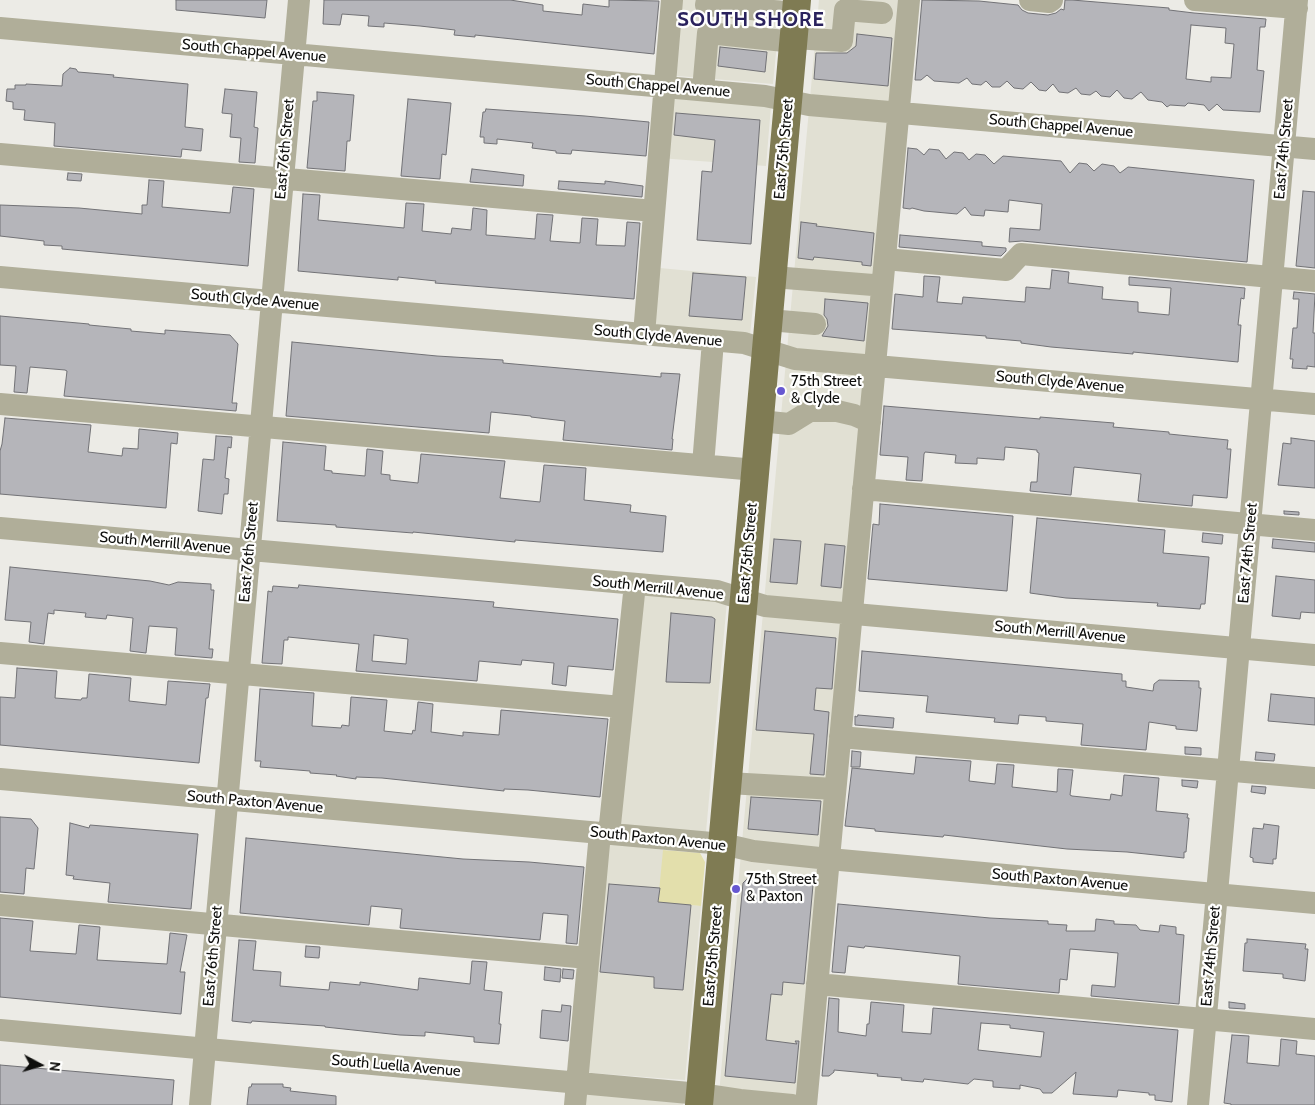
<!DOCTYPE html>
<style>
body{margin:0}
#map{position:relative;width:1315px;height:1105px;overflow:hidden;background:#ecebe6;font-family:Cabin,sans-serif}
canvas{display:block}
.north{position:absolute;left:15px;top:1040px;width:50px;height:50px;-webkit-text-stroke:4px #fffffe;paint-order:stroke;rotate:96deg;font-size:14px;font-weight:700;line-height:20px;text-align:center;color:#0e0e0c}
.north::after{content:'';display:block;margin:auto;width:18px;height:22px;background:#0e0e0c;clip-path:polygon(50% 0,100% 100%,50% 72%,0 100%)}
</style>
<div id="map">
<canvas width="1315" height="1105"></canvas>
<div class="north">N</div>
</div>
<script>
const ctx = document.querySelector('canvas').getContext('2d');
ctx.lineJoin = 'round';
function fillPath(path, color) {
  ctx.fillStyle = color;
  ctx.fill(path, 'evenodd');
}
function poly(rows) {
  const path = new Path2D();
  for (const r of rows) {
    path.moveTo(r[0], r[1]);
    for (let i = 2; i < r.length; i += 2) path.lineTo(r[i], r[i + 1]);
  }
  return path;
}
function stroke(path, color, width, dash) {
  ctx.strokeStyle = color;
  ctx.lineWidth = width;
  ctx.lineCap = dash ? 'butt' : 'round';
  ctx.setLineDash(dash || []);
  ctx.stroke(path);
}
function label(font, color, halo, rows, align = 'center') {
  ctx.font = font + ' Cabin,sans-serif';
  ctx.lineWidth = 4.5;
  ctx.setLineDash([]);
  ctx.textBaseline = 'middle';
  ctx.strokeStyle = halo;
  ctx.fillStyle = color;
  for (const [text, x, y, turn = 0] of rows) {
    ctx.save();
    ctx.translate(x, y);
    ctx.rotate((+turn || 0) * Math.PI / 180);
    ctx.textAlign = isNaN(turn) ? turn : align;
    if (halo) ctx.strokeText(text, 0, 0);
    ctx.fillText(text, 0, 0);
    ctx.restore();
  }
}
fillPath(poly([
 [672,0,781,0,773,84,666,75],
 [819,0,910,0,807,1105,718,1105],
 [664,95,771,106,766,166,659,158],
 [649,267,756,277,750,335,644,326],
 [634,592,727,601,706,832,610,824],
 [599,842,663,850,691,905,701,906,685,1080,578,1072],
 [576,1092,683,1103,683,1105,575,1105]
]), '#e1e0d3');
fillPath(poly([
 [663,850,700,853,705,862,701,906,658,902]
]), '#e3dfac');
const building = poly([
 [176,0,267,0,265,18,176,10,176,0],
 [324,0,510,0,543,5,543,11,582,15,583,4,609,7,609,0,659,1,654,54,475,35,475,37,454,35,455,30,420,26,384,23,384,27,368,26,369,16,342,14,340,25,323,24,324,0],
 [922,0,979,1,1018,5,1022,10,1028,13,1048,15,1056,13,1061,9,1064,10,1065,0,1072,0,1169,8,1169,10,1194,13,1266,19,1265,27,1260,27,1257,70,1264,71,1260,112,1223,110,1217,104,1209,111,1204,105,1188,103,1185,106,1170,105,1167,107,1162,102,1148,100,1141,92,1132,99,1124,98,1117,90,1110,97,1101,96,1096,91,1090,95,1081,94,1076,88,1068,93,1059,92,1053,84,1046,91,1039,90,1031,82,1023,89,1014,88,1007,81,1000,87,992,87,986,81,981,85,972,84,967,78,959,83,934,81,927,75,921,80,915,80,922,0],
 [1191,25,1226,28,1225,43,1234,44,1231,78,1211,77,1211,82,1186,79,1191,25],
 [857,34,892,38,888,86,814,79,816,53,847,53,856,46,857,34],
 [720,47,767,52,765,72,718,66,720,47],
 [70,68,76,69,78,72,114,75,113,77,188,84,185,127,203,129,201,151,182,149,181,157,54,146,55,123,24,120,25,110,13,109,13,102,6,101,7,89,15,89,15,85,26,85,26,84,62,86,63,74,70,68],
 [225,89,257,92,254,127,258,128,255,163,239,162,241,138,230,137,232,114,222,113,225,89],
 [317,92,354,95,350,141,347,141,345,171,307,168,313,101,317,101,317,92],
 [408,99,451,103,446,155,442,154,440,179,401,176,408,99],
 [486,109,585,116,649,122,646,156,572,150,571,154,556,153,556,151,532,148,533,143,497,139,497,144,484,143,484,137,480,137,483,112,485,112,486,109],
 [676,113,760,120,751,244,697,240,702,171,712,172,715,140,674,135,676,113],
 [908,148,917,149,924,155,929,149,939,150,946,159,954,152,963,153,969,160,976,154,985,155,994,164,1003,156,1061,161,1070,173,1079,163,1087,164,1094,171,1102,164,1114,166,1120,173,1128,167,1254,180,1247,262,1022,241,1009,242,1010,228,1040,230,1042,204,1009,200,1008,212,985,210,984,216,971,215,965,207,957,214,924,211,912,208,910,209,903,208,908,148],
 [472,169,524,175,523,186,470,182,472,169],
 [68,173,82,174,81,181,67,180,68,173],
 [149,180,164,181,162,207,230,213,233,187,254,189,248,266,62,249,62,246,44,245,44,241,0,236,0,205,79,208,142,214,142,205,147,205,149,180],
 [559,181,605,184,605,181,643,186,642,197,558,189,559,181],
 [1303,191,1315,192,1315,268,1296,266,1303,191],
 [303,194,320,195,318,220,404,228,406,203,424,204,422,231,451,234,452,228,471,230,473,208,487,210,486,235,535,239,537,214,553,215,550,241,580,243,582,218,598,219,596,245,625,246,627,222,640,223,634,299,435,283,436,281,398,277,398,280,298,271,303,194],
 [801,222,817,224,816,226,874,233,871,266,862,265,862,262,814,257,813,260,798,258,801,222],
 [900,235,982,242,982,246,1006,248,1006,251,1001,256,899,247,900,235],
 [1052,270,1069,272,1068,283,1103,287,1102,299,1138,302,1138,312,1169,315,1171,288,1129,285,1129,277,1245,288,1244,299,1241,298,1238,325,1241,325,1238,362,1133,352,1133,354,1051,347,1021,343,1021,341,986,338,986,336,892,329,895,294,923,297,924,276,940,277,937,302,962,304,963,297,1025,302,1026,287,1050,289,1052,270],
 [693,273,746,277,742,320,689,316,693,273],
 [1294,292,1315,294,1313,333,1315,333,1315,367,1307,366,1307,369,1292,368,1293,359,1290,359,1293,328,1297,328,1299,299,1293,299,1294,292],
 [825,299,868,303,864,341,822,336,828,326,827,319,824,315,825,299],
 [0,316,89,324,89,325,131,329,131,331,165,334,165,330,230,335,238,344,232,403,237,403,236,411,64,396,67,371,65,370,30,367,27,393,14,392,16,366,0,365,0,316],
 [292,342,437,356,503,360,503,363,616,373,661,377,661,373,680,374,672,439,673,439,672,450,563,440,565,421,531,417,531,416,491,412,489,433,286,416,292,342],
 [884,406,1040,419,1040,417,1114,423,1113,427,1169,432,1169,434,1228,440,1227,449,1231,449,1227,498,1193,495,1192,506,1138,501,1141,474,1074,467,1071,495,1030,491,1031,482,1037,482,1039,453,1037,452,1037,450,1005,447,1004,460,977,458,977,464,955,463,956,455,925,452,924,454,922,481,906,480,908,457,880,455,884,406],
 [5,418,91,425,88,452,122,456,123,448,138,449,139,429,178,433,177,444,171,443,166,508,0,494,0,451,2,444,5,418],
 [216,436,232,437,231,448,228,447,225,478,229,479,228,494,224,494,222,514,198,511,203,459,214,460,216,436],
 [1291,438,1315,441,1315,488,1278,485,1283,443,1291,444,1291,438],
 [283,442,326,446,324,470,332,471,332,473,365,476,367,449,383,451,381,474,390,475,390,480,418,483,421,454,505,461,500,498,540,502,544,465,586,468,584,500,631,505,630,512,666,516,663,552,515,540,515,542,413,532,413,533,336,527,336,525,277,521,283,442],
 [880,504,1013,516,1007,591,868,579,873,524,879,525,880,504],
 [1284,511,1299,512,1299,515,1284,514,1284,511],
 [1037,518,1165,530,1163,553,1209,557,1205,604,1201,604,1200,609,1173,607,1157,606,1158,603,1066,598,1030,593,1037,518],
 [1203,533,1223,535,1222,544,1202,542,1203,533],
 [774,539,801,541,797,584,770,582,774,539],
 [1273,539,1315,543,1315,552,1272,548,1273,539],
 [825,544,845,546,841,588,821,586,825,544],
 [10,567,150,581,169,585,178,582,211,584,211,590,214,590,209,649,213,649,212,658,175,655,177,628,149,626,146,653,130,651,133,618,107,615,106,619,85,617,86,613,54,610,54,614,48,613,44,644,29,642,31,622,5,620,10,567],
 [1276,576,1315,580,1315,613,1301,612,1300,619,1272,616,1276,576],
 [299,585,494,602,493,607,618,619,613,670,568,666,566,686,552,684,554,663,522,660,521,665,479,661,477,681,356,671,359,644,288,637,288,640,284,640,282,664,262,663,268,591,272,592,273,586,298,588,299,585],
 [374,635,408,639,406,664,372,661,374,635],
 [671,613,712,617,715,619,710,683,666,682,671,613],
 [765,631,836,638,832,689,816,688,814,710,829,712,824,775,810,774,814,734,756,730,765,631],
 [862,651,1122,674,1122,681,1126,681,1126,687,1153,691,1154,684,1159,680,1199,681,1199,688,1201,688,1197,731,1176,729,1176,726,1149,722,1146,750,1081,745,1083,724,1046,721,1046,717,1019,715,1018,724,994,722,995,718,926,712,928,696,859,691,862,651],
 [17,668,57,671,55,698,81,700,82,698,87,698,89,674,131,678,129,701,166,705,168,681,210,684,208,698,206,698,199,763,0,745,0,697,15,698,17,668],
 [260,689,314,693,312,726,341,728,342,725,349,726,351,697,387,700,384,731,412,734,413,730,415,731,418,702,433,704,431,732,463,736,463,732,499,735,501,710,608,719,600,797,528,790,504,789,504,791,382,778,356,777,356,779,336,776,337,775,310,773,310,771,260,767,261,761,255,761,260,689],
 [1271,694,1315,698,1315,725,1268,721,1271,694],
 [858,715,894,718,893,728,855,725,855,716,857,717,858,715],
 [1185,747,1201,748,1201,755,1185,754,1185,747],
 [852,751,861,752,860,767,851,767,852,751],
 [1256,752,1275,754,1274,761,1255,760,1256,752],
 [916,757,971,761,969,781,995,784,997,764,1014,765,1012,787,1057,792,1058,769,1073,770,1070,795,1072,796,1110,800,1111,794,1122,796,1124,775,1159,778,1156,811,1188,814,1187,818,1189,818,1186,852,1184,852,1184,858,1127,852,1067,849,944,835,943,837,875,831,875,829,845,826,852,768,914,774,916,757],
 [1182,780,1198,781,1197,788,1182,786,1182,780],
 [1252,786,1266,787,1265,794,1251,792,1252,786],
 [751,797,821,801,818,835,748,829,751,797],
 [0,817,31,819,38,828,34,869,26,868,24,894,0,892,0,817],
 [70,823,89,828,90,825,198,834,191,909,108,902,110,883,73,879,74,876,66,875,70,823],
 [1264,824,1279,826,1276,859,1273,859,1273,864,1253,862,1253,858,1250,857,1253,828,1263,829,1264,824],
 [246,838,463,859,529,862,584,867,577,944,566,943,568,915,543,913,540,940,400,928,402,909,371,906,369,925,240,913,246,838],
 [747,879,813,885,804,984,783,982,782,995,771,994,766,1040,797,1044,795,1041,799,1041,795,1083,725,1076,743,883,747,879],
 [609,884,660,888,658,902,691,905,683,990,654,988,654,977,600,972,609,884],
 [838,904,990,918,1048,921,1048,924,1067,925,1066,931,1095,931,1096,919,1114,921,1114,924,1136,925,1140,930,1159,932,1160,925,1176,927,1176,934,1184,935,1179,1004,1091,996,1092,985,1115,987,1118,953,1070,949,1067,980,1060,979,1059,993,958,984,960,956,865,946,864,948,848,946,845,973,832,972,838,904],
 [0,918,33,921,30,951,76,954,79,925,100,927,97,960,167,964,170,933,187,935,180,972,185,972,181,1014,0,997,0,918],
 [1247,939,1306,944,1305,949,1308,949,1305,981,1283,978,1283,974,1243,971,1245,943,1247,943,1247,939],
 [239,940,256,941,253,970,281,972,280,986,329,990,330,982,360,985,360,982,418,990,419,978,470,984,472,961,487,962,484,990,502,992,499,1024,501,1024,499,1044,474,1042,474,1037,425,1032,425,1036,400,1035,325,1027,325,1026,252,1021,251,1023,232,1021,239,940],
 [306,946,320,947,319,958,305,957,306,946],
 [545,967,561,969,560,982,544,980,545,967],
 [563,969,574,970,573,979,562,978,563,969],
 [829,998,839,999,838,1032,866,1036,867,1024,869,1024,871,1002,904,1005,902,1032,931,1034,933,1008,1178,1030,1172,1102,1155,1100,1155,1095,1149,1095,1149,1093,1118,1090,1117,1097,1073,1094,1076,1072,1052,1093,1043,1093,1040,1089,1020,1085,1020,1089,993,1087,993,1081,974,1079,968,1084,924,1079,923,1082,901,1080,902,1078,877,1076,878,1074,834,1070,834,1072,829,1076,822,1076,829,998],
 [981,1023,1010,1025,1010,1028,1044,1032,1041,1057,978,1050,981,1023],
 [1229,1002,1245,1004,1245,1009,1229,1008,1229,1002],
 [562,1005,571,1006,568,1041,540,1038,542,1010,561,1012,562,1005],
 [1232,1035,1249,1036,1247,1063,1279,1066,1281,1039,1297,1041,1296,1054,1315,1056,1315,1105,1231,1105,1231,1104,1224,1103,1232,1035],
 [0,1065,174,1080,172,1105,0,1105,0,1065],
 [252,1084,283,1084,283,1087,291,1088,290,1091,336,1096,336,1105,247,1105,249,1087,251,1087,252,1084]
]);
fillPath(building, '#b5b5ba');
stroke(building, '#727276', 1);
stroke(poly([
 [707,0,706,5,796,13],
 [1030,0,1049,2,1052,0],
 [1195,0,1297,8],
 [0,28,665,87,765,96,809,105,1315,149],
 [794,38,842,41,845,10,882,13],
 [703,90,708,33,794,42],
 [0,154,654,211],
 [885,259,1006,270,1021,254,1315,281],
 [0,277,744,343,795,359,1315,404],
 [773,277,873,285],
 [769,320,815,324],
 [644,334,672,0],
 [0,404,756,470],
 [760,421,789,424,810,411,837,411,854,415,870,422],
 [703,465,713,341],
 [863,489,1315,530],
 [0,528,717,591,765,606,1315,655],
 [0,653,622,707],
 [840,737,1315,778],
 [0,779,723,844,753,851,829,859,1315,903],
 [728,783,835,789],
 [609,834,635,584],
 [0,905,588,958],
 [817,984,1315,1029],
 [0,1030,700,1094,740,1100,792,1105],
 [200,1105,299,0],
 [575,1105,600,833],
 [806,1105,909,0],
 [1198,1105,1297,0]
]), '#b0ae99', 22);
stroke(poly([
 [699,1105,797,0]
]), '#7f7b53', 28);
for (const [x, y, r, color] of [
 [781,391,5,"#6758d1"],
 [736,889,5,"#6758d1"]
]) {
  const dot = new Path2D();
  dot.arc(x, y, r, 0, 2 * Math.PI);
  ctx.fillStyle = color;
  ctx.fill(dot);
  stroke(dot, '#fffffe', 2);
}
label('15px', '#0e0e0c', '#fffffe', [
 ["South Chappel Avenue",254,51,5],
 ["South Chappel Avenue",658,86,5],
 ["South Chappel Avenue",1061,126,5],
 ["East 76th Street",285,149,-85],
 ["East 75th Street",784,149,-85],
 ["East 74th Street",1284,149,-85],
 ["South Clyde Avenue",255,300,5],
 ["South Clyde Avenue",658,336,5],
 ["South Clyde Avenue",1060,382,5],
 ["South Merrill Avenue",165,543,5],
 ["East 76th Street",249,552,-85],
 ["East 75th Street",748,553,-85],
 ["East 74th Street",1248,553,-85],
 ["South Merrill Avenue",658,588,6],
 ["South Merrill Avenue",1060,632,5],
 ["South Paxton Avenue",255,802,5],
 ["South Paxton Avenue",658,839,6],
 ["South Paxton Avenue",1060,880,5],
 ["East 76th Street",213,956,-85],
 ["East 75th Street",713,956,-85],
 ["East 74th Street",1211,956,-85],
 ["South Luella Avenue",396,1066,5]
]);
label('15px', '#0e0e0c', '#fffffe', [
 ["75th Street",791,382],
 ["& Clyde",791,399],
 ["75th Street",746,880],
 ["& Paxton",746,897]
], 'left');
ctx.letterSpacing = '1px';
label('bold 20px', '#2a225d', '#fffffe', [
 ["SOUTH SHORE",751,20]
]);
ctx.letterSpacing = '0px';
</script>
